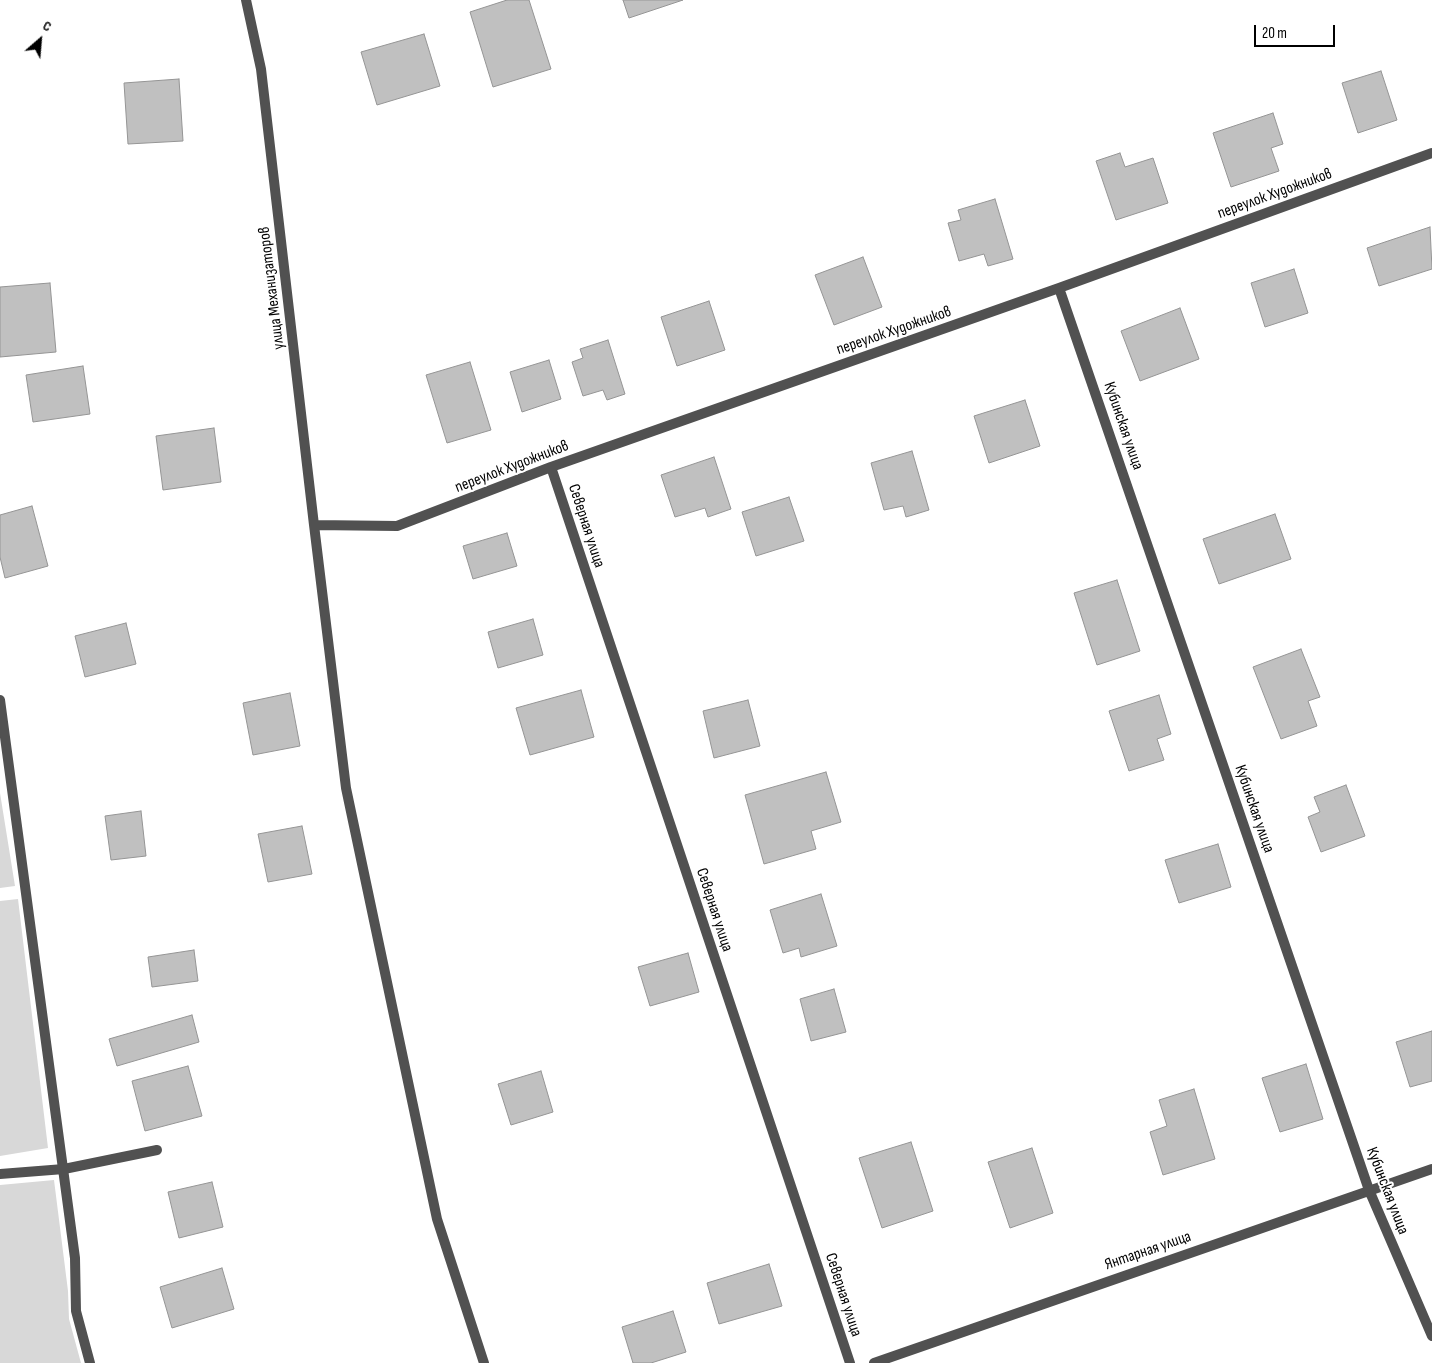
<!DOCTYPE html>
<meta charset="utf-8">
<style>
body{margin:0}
#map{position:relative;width:1432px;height:1363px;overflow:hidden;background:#fff;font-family:"Sofia Sans Condensed",sans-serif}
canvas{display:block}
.north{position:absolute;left:15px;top:15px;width:50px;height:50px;-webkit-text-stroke:4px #fff;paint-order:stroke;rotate:27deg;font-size:14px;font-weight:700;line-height:20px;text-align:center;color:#000}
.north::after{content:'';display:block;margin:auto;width:18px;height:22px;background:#000;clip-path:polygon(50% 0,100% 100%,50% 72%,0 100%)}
.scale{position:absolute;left:1254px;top:25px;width:81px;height:22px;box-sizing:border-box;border:2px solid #000;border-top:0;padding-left:6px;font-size:15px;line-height:18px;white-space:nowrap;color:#000;-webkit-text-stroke:4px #fff;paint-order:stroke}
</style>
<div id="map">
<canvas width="1432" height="1363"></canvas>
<div class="north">С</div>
<div class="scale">20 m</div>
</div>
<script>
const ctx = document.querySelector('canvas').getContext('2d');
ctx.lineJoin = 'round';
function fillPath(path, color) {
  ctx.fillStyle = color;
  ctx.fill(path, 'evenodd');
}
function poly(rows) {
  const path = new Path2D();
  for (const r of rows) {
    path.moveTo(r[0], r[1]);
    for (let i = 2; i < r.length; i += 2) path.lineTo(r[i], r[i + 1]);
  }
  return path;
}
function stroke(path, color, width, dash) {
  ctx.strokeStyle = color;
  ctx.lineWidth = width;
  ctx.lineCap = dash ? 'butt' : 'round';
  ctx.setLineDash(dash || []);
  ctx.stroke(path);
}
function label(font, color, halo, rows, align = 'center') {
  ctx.font = font + ' "Sofia Sans Condensed",sans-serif';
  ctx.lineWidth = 4;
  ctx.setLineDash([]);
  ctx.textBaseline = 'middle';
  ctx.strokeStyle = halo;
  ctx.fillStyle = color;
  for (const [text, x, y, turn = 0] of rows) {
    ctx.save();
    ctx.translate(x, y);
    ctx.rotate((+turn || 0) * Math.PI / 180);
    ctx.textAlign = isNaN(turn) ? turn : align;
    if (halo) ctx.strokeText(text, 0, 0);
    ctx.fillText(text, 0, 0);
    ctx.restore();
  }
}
fillPath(poly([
 [0,793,15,886,0,888],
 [18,899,48,1148,0,1156,0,901],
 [54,1180,68,1291,69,1319,81,1363,0,1363,0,1185]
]), '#d8d8d8');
const building = poly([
 [507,0,529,0,551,69,493,87,470,12,507,0],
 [623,0,683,0,629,18,623,0],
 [424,34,440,86,377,105,361,52,424,34],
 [1381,71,1397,120,1358,133,1342,83,1381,71],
 [179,79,183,141,128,144,124,83,179,79],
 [1273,113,1283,144,1271,148,1279,171,1231,187,1213,133,1273,113],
 [1120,153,1125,167,1153,158,1168,203,1116,220,1096,161,1120,153],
 [995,199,1013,259,988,266,984,254,959,261,948,223,961,220,958,210,995,199],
 [1430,227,1432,269,1379,286,1367,248,1430,227],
 [863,257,882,307,834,325,815,275,863,257],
 [1294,269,1308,313,1265,327,1251,283,1294,269],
 [50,283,56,352,0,357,0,287,50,283],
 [709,301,725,350,677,366,661,317,709,301],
 [1180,308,1199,359,1140,381,1121,331,1180,308],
 [608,340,625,394,607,400,603,390,583,396,572,362,583,358,580,349,608,340],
 [549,360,561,399,522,412,510,372,549,360],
 [470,362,491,430,447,443,426,375,470,362],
 [83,366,90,414,33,422,26,375,83,366],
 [1025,400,1040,446,989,463,974,416,1025,400],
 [214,428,221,482,163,490,156,436,214,428],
 [912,451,929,510,906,517,903,506,884,510,871,463,912,451],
 [714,457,731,509,708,517,705,508,675,517,661,475,714,457],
 [789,497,804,541,756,556,742,512,789,497],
 [32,506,48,566,5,578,0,557,0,515,32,506],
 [1275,514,1291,559,1219,584,1203,539,1275,514],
 [507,533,517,566,473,579,463,546,507,533],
 [1117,580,1140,651,1097,665,1074,593,1117,580],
 [533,619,543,655,498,668,488,632,533,619],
 [126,623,136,664,85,677,75,636,126,623],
 [1301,649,1320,697,1308,701,1317,726,1281,739,1253,667,1301,649],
 [581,690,594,737,530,755,516,708,581,690],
 [290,693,300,746,253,755,243,703,290,693],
 [1159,695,1171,734,1157,739,1164,760,1129,771,1109,711,1159,695],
 [748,700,760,746,714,758,703,711,748,700],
 [826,772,841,822,811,831,816,849,764,864,745,795,826,772],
 [1346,785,1365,836,1321,852,1308,817,1320,812,1314,797,1346,785],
 [141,811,146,856,111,860,105,816,141,811],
 [302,826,312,874,268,882,258,834,302,826],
 [1218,844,1231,887,1179,903,1165,860,1218,844],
 [821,894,837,946,801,957,799,948,783,953,770,910,821,894],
 [194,950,198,981,152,987,148,957,194,950],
 [688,953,699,992,650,1006,638,967,688,953],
 [834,989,846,1032,811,1041,800,999,834,989],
 [192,1015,199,1042,117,1066,109,1039,192,1015],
 [1432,1031,1432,1081,1410,1087,1396,1042,1432,1031],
 [1306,1064,1323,1119,1280,1132,1262,1078,1306,1064],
 [188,1066,202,1116,145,1131,132,1081,188,1066],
 [541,1071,553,1112,511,1125,498,1084,541,1071],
 [1194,1089,1215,1159,1163,1175,1150,1132,1167,1126,1159,1100,1194,1089],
 [911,1142,933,1211,882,1228,859,1158,911,1142],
 [1032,1148,1053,1213,1010,1228,988,1162,1032,1148],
 [212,1182,223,1227,179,1238,168,1192,212,1182],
 [769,1264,782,1306,719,1324,707,1283,769,1264],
 [222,1268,234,1309,172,1328,160,1287,222,1268],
 [673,1311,686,1352,651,1363,633,1363,622,1327,673,1311]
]);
fillPath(building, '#c0c0c0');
stroke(building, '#959595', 1);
stroke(poly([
 [64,1169,157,1150]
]), '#515151', 10);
stroke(poly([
 [246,0,261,69,314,525,397,526,551,467,1059,288,1432,153],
 [1059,288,1369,1190,1432,1336],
 [551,467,850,1363],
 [314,525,346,788,437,1219,484,1363],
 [0,700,75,1258,76,1311,90,1363],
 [0,1174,64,1169],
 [874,1363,1432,1169]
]), '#515151', 10);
label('16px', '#000', '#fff', [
 ["переулок Художников",1275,194,-20],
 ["улица Механизаторов",272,288,-97],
 ["переулок Художников",894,331,-19],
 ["Кубинская улица",1123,426,71],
 ["переулок Художников",512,467,-21],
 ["Северная улица",586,526,72],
 ["Кубинская улица",1254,809,71],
 ["Северная улица",714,910,72],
 ["Кубинская улица",1387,1191,69],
 ["Янтарная улица",1148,1251,-19],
 ["Северная улица",843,1295,72]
]);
</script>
